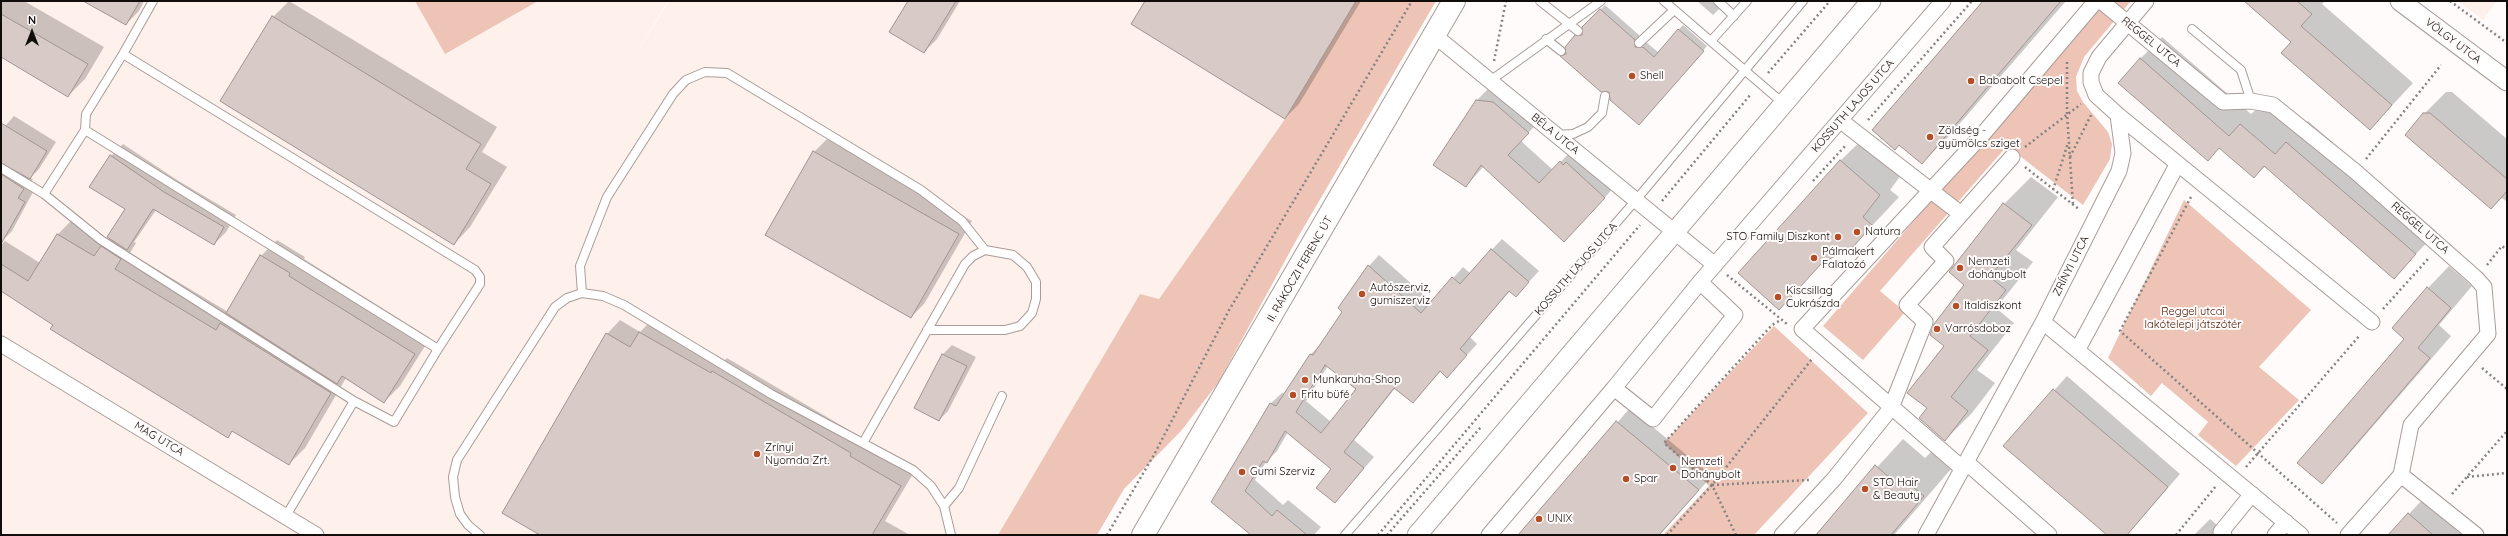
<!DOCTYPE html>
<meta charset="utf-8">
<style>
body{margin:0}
#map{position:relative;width:2508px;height:536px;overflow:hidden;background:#fefbfa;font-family:Quicksand,sans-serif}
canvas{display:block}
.frame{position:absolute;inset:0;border:2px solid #110d0b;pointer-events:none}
.north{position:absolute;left:12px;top:12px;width:40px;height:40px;-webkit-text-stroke:3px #fefbfa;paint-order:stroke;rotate:0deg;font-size:11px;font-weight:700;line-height:16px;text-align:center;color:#110d0b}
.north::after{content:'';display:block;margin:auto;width:14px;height:18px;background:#110d0b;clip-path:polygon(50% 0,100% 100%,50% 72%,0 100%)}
</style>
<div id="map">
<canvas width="2508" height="536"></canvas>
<div class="frame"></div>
<div class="north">N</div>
</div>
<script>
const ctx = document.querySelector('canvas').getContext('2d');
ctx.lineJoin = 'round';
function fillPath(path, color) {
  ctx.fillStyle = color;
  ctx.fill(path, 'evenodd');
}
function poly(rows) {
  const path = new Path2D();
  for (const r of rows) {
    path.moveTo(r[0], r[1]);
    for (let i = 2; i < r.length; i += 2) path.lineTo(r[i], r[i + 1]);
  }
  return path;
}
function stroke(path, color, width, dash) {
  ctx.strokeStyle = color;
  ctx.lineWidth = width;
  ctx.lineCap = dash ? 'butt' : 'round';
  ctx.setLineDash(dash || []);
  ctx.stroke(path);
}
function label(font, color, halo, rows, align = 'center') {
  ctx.font = font + ' Quicksand,sans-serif';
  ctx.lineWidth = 4;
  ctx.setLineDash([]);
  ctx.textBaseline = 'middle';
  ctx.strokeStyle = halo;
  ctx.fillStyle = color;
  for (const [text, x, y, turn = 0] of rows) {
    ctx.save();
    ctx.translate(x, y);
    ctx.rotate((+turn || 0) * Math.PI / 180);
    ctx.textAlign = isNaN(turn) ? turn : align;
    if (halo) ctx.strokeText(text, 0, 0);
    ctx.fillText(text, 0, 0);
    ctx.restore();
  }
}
fillPath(poly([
 [1,1,668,1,627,69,669,1,1356,1,1285,119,1159,299,1140,294,998,535,1,535],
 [2458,1,2497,1,2483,20]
]), '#fef1ec');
fillPath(poly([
 [415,1,538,1,445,54],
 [1356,1,1436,1,1298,237,1218,383,1181,431,1124,489,1097,535,998,535,1140,294,1159,299,1285,119],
 [2104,1,2131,1,2084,57,2076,77,2077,91,2083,102,2108,132,2112,144,2110,159,2083,205,2007,146,1880,291,1905,312,1863,360,1823,326],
 [2184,200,2311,310,2259,367,2299,400,2236,466,2198,435,2208,422,2162,383,2151,396,2108,358],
 [1774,326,1868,413,1754,535,1663,535,1709,486,1664,443]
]), '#edc4b6');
fillPath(poly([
 [1,1,24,1,104,47,85,79,68,96,1,56],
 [86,1,144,1,139,11,126,24],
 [289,1,497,127,482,152,507,167,470,227,454,244,273,17],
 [909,1,960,1,937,39,924,52],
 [1146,1,1361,1,1299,104,1285,118],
 [1697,1,1719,1,1723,5,1713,15],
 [1985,1,2066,1,1949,136,1922,163,1900,144],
 [2245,1,2325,1,2322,4,2413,83,2370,129,2292,42],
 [1605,5,1639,35,1639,43,1647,43,1658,52,1683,25,1707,46,1643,120,1610,91,1561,56,1575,36,1583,31,1583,28],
 [2162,37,2251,114,2263,103,2296,132,2308,121,2437,232,2394,277,2265,166,2254,177,2220,147,2208,160,2140,59],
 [1490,87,1541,119,1521,141,1553,170,1573,149,1617,184,1578,227,1484,166,1466,186,1476,101],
 [2446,92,2452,92,2507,139,2507,202,2502,198,2491,208,2424,114],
 [14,116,56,142,39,169,30,178,33,179,27,189,33,192,12,231,3,240,1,188,16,169,1,159,1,131],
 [1868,134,1907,167,1890,190,1899,197,1854,245,1826,259,1779,308,1840,161],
 [827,139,972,221,924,304,911,317,814,152],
 [123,144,177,180,236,215,226,232,214,244,156,210,134,242,136,243,130,253,228,312,261,256,277,240,305,257,304,259,430,338,400,386,384,402,346,378,305,448,289,464,233,431,227,437,1,290,1,245,5,241,40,263,58,234,73,219,108,240,110,238,126,209,111,156],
 [2031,177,2058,197,2016,250,2033,262,1996,308,2014,323,1977,370,1995,383,1972,413,1945,440,1928,408,1965,285,1950,272,2004,204],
 [1502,239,1539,271,1526,285,1510,291,1470,337,1477,344,1457,366,1441,371,1413,402,1396,387,1354,440,1374,457,1335,502,1333,469,1288,432,1277,451,1266,462,1255,480,1283,505,1288,500,1321,527,1314,535,1252,535,1213,502,1271,403,1282,393,1285,394,1311,354,1322,343,1344,311,1339,307,1369,266,1379,255,1432,302,1463,267,1470,273],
 [1328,366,1357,389,1331,422,1306,401],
 [2449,266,2472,286,2439,325,2451,336,2343,461,2322,482,2405,339,2428,288],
 [653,319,725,360,727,358,864,439,914,472,885,521,910,535,542,535,607,334,620,320,640,332],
 [952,345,976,357,948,411,939,420,916,408,943,354],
 [2067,376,2180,474,2127,535,2108,535,2005,446],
 [1630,408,1712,476,1659,535,1520,535],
 [1903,439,1925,458,1931,452,1951,469,1894,535,1815,535],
 [2425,497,2469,535,2389,535],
 [2210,519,2229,535,2194,535]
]), '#0003');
const building = poly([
 [83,1,140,1,126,25,83,1],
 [908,1,956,1,924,53,889,32,908,1],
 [1145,1,1356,1,1285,119,1131,24,1145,1],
 [1983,1,2061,1,1922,164,1899,145,1895,150,1872,130,1983,1],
 [2244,1,2297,1,2312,14,2301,26,2392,105,2370,130,2281,53,2291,42,2244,1],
 [1600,9,1635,40,1635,47,1643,47,1654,57,1678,29,1704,51,1639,125,1610,100,1609,92,1601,92,1560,56,1566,54,1565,47,1575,35,1582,35,1582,27,1600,9],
 [1,14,88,64,68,97,1,57,1,14],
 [272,16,481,144,466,169,491,184,454,245,220,101,272,16],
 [2140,58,2229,136,2240,124,2275,154,2286,142,2416,254,2394,279,2264,166,2254,178,2219,148,2208,161,2118,83,2140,58],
 [1476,100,1493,102,1529,133,1508,155,1539,183,1560,161,1563,165,1566,162,1605,198,1564,242,1481,165,1466,187,1433,165,1476,100],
 [2423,113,2430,113,2507,179,2507,191,2491,209,2405,135,2423,113],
 [1,123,47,151,30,179,1,163,1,123],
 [813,151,959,234,911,318,765,235,813,151],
 [110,155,164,192,224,227,214,245,153,209,127,250,107,237,125,209,89,187,110,155],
 [1840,160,1880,195,1863,217,1872,225,1854,246,1822,263,1779,310,1738,273,1840,160],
 [1,174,24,189,18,198,25,202,1,244,1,174],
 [2003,203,2032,225,1990,277,2006,290,1970,336,1988,350,1951,397,1968,411,1945,441,1919,418,1927,408,1907,393,1944,346,1930,335,1934,324,1964,285,1949,272,2003,203],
 [57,234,94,256,101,246,121,259,115,269,216,330,220,323,331,393,289,465,232,431,228,438,50,329,53,325,1,291,1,264,28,281,57,234],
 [1491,249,1529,282,1516,297,1509,291,1460,349,1467,355,1447,378,1440,371,1413,403,1394,388,1344,452,1364,468,1335,503,1316,488,1331,469,1285,431,1267,463,1263,461,1245,491,1272,516,1277,510,1307,535,1251,535,1211,502,1270,403,1276,406,1310,354,1313,355,1342,312,1338,308,1368,265,1421,313,1452,277,1460,284,1491,249],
 [1325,365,1356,389,1321,433,1296,412,1325,365],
 [260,255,290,273,289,276,415,354,384,403,342,376,337,384,226,313,260,255],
 [2427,287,2451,308,2418,348,2430,358,2322,484,2297,463,2404,339,2392,328,2427,287],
 [639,332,711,373,712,371,851,453,850,456,901,486,872,535,540,535,502,513,606,333,630,347,639,332],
 [942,354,967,366,939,421,914,408,942,354],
 [2053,389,2168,487,2127,535,2107,535,2003,446,2053,389],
 [1616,421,1699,490,1659,535,1518,535,1616,421],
 [1875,465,1898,485,1903,479,1924,496,1891,535,1816,535,1875,465],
 [2408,513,2433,535,2388,535,2408,513]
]);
fillPath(building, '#d8cac6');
stroke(building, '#a29591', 1);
const service = poly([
 [1540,1,1578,31],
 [1664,1,1784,104],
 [1718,1,1734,16],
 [2192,29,2241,70,2251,101],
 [1546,39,1561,51],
 [1711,41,1747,1],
 [1639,43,1674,10],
 [123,54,153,1],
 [1490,81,1601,1],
 [85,130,86,114,123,54,475,270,480,277,480,284,438,349],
 [1557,135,1573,134,1588,127,1602,113,1605,96],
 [1,168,44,194],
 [582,293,580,266,607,197,673,94,686,80,705,72,727,73,921,190,962,221,985,250],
 [863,443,965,264,973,256,985,250,1013,255,1027,267,1036,282,1036,299,1032,313,1020,326,1005,330,927,330],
 [944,506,959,488,1002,396],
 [286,516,354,401,101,240,44,194,85,130,438,349,394,422,354,401],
 [480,535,468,525,460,514,455,497,453,477,457,460,555,307,567,298,582,293,603,296,624,305,771,394,913,470,931,486,944,506,951,535],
 [1345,535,1636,200,1803,1]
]);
const minor = poly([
 [2101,1,2223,102,2251,101,2273,105,2356,172,2476,278,2484,287,2488,334,2411,425,2401,475],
 [1434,35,1715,265],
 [2118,115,2372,322],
 [1841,121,1961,214],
 [2043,322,2301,535],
 [1,344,316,535],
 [2078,349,2177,165],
 [1614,388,1653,419,1735,315,1700,282],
 [1966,462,2049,535],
 [1963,469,1802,329,1983,134,2096,1],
 [2401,475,2476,535],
 [1489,535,1614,388,1700,282,1943,1],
 [1782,535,1834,479,1891,408,1925,322,1907,305,1946,261,1932,247,2012,157],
 [1926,535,2043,322,2119,171,2123,153,2118,115,2096,95,2091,82,2091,73,2099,57,2146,1],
 [2224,535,2221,532,2252,494],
 [2275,535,2286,522],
 [2348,535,2401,475]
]);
const tertiary = poly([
 [2400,1,2507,81],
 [1417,535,1871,1]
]);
const secondary = poly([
 [1143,535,1454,1]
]);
stroke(service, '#a99c98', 10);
stroke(minor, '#a99c98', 17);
stroke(tertiary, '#a99c98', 21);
stroke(secondary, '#a99c98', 24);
stroke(poly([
 [2450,1,2507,43],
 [1494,61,1506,1],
 [2067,62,2067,113,2073,205],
 [1768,73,1830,1],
 [1868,120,1972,1],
 [2025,147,2081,104],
 [2070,157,2091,115],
 [2366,159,2441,65],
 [2025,167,2080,210],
 [1813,181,1846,145],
 [2053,190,2068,143],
 [2191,197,2120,331,2337,523],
 [1662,201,1751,94],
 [2487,265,2502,246,2507,250],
 [1727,275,1787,324],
 [2383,309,2428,259],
 [2482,368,2507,389],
 [2246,467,2360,335],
 [2467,477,2507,473],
 [1712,485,1809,480],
 [2452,494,2507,431],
 [1107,535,1155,453,1228,312,1412,1],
 [1378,535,1640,225],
 [1387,535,1481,427],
 [1667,535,1712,485,1812,359],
 [1736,535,1712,485,1664,443,1772,325,1781,320],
 [2176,535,2216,486]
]), '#868381', 2.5, [2, 3]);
stroke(service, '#fff', 8);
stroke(minor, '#fff', 15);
stroke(tertiary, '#fff', 19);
stroke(secondary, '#fff', 22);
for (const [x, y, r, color] of [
 [1632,76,4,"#b54e27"],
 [1971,81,4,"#b54e27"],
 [1930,137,4,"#b54e27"],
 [1857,232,4,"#b54e27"],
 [1838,237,4,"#b54e27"],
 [1814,258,4,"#b54e27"],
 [1960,268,4,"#b54e27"],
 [1362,294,4,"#b54e27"],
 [1778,297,4,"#b54e27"],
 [1956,306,4,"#b54e27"],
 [1937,329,4,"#b54e27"],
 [1305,380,4,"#b54e27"],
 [1293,395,4,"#b54e27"],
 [757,454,4,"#b54e27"],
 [1673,468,4,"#b54e27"],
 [1242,472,4,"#b54e27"],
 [1626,479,4,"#b54e27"],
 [1865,489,4,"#b54e27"],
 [1539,519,4,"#b54e27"]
]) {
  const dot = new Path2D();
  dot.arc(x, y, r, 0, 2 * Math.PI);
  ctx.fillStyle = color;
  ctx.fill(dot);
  stroke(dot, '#fefbfa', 1.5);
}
label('11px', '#110d0b', '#fefbfa', [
 ["VÖLGY UTCA",2453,41,37],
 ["REGGEL UTCA",2151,42,39],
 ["KOSSUTH LAJOS UTCA",1853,106,-49],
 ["BÉLA UTCA",1555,134,39],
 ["REGGEL UTCA",2420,228,41],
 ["ZRÍNYI UTCA",2071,266,-63],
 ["II. RÁKÓCZI FERENC ÚT",1300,269,-60],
 ["KOSSUTH LAJOS UTCA",1576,269,-49],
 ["MAG UTCA",159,439,31]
]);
label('11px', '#110d0b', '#fefbfa', [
 ["Shell",1640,76],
 ["Bababolt Csepel",1979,81],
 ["Zöldség -",1938,131],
 ["gyümölcs sziget",1938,144],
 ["Natura",1865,232],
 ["STO Family Diszkont",1830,237,"right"],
 ["Pálmakert",1822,252],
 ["Falatozó",1822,265],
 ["Nemzeti",1968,262],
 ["dohánybolt",1968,275],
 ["Autószerviz,",1370,288],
 ["gumiszerviz",1370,301],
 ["Kiscsillag",1786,291],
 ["Cukrászda",1786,304],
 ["Italdiszkont",1964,306],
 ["Varrósdoboz",1945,329],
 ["Munkaruha-Shop",1313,380],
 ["Fritu büfé",1301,395],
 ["Zrínyi",765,448],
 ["Nyomda Zrt.",765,461],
 ["Nemzeti",1681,462],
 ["Dohánybolt",1681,475],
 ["Gumi Szerviz",1250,472],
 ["Spar",1634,479],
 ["STO Hair",1873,483],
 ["& Beauty",1873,496],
 ["UNIX",1547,519]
], 'left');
label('11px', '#4c1905', '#fefbfa', [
 ["Reggel utcai",2193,312],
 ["lakótelepi játszótér",2193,325]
]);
</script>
